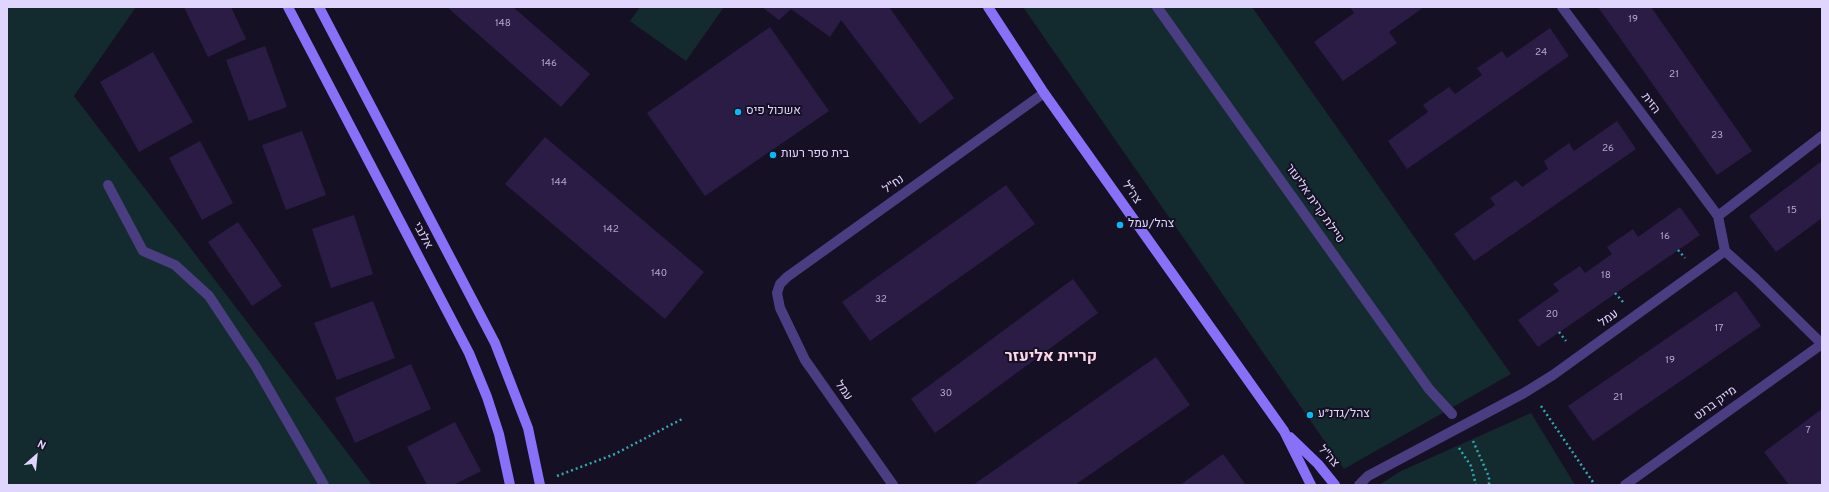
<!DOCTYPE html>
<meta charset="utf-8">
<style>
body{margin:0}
#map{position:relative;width:1829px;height:492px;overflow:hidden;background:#161024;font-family:Overpass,sans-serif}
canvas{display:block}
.frame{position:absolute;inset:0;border:8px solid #e0d5fd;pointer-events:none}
.north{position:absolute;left:16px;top:436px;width:40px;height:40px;-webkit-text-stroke:3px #161024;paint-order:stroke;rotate:27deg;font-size:11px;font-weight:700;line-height:16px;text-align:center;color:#e0d5fd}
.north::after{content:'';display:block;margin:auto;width:14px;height:18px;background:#e0d5fd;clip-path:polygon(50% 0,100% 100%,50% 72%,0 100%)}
</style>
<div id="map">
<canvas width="1829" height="492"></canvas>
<div class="frame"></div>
<div class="north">N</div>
</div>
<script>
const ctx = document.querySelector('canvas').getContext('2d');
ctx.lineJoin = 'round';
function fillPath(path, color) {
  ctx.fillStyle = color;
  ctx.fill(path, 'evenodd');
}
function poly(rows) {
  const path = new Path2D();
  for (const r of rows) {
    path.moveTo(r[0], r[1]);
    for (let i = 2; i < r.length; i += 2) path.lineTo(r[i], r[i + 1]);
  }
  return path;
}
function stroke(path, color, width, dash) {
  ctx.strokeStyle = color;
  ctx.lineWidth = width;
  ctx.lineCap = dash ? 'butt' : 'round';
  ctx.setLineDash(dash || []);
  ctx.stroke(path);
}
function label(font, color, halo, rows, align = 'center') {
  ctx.font = font + ' Overpass,Heebo,sans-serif';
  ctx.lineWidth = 4;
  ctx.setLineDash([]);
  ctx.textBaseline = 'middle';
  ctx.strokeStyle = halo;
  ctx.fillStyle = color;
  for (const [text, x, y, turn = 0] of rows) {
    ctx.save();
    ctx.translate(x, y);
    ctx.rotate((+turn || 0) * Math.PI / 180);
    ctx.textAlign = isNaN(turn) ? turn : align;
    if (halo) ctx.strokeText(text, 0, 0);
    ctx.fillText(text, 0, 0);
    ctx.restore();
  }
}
fillPath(poly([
 [7,7,136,7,74,96,372,485,7,485],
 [640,7,724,7,686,61,630,21],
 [1023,7,1252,7,1511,374,1344,469],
 [1531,413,1575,485,1379,485,1401,471]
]), '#132b2e');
fillPath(poly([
 [184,7,231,7,246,39,208,57],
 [447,7,513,7,590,74,561,107],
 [762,7,889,7,954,98,920,124,841,20,830,37,791,9,779,20],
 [1350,7,1424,7,1389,32,1397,43,1343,81,1314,42,1354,13],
 [1598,7,1651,7,1752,151,1717,175],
 [770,27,829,111,705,196,647,113],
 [1550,28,1569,56,1407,169,1388,141,1428,112,1423,105,1449,87,1455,94,1482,75,1477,68,1502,51,1507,58],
 [265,46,287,107,249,121,226,60],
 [153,52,193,122,139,152,100,82],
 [1617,121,1636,149,1474,261,1454,234,1495,205,1490,198,1516,180,1522,187,1548,169,1544,161,1569,143,1574,151],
 [302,131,326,195,286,210,262,145],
 [545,137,704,272,665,319,505,184],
 [200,141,233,203,202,220,169,158],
 [1822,161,1822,218,1776,252,1749,216],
 [1006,185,1035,224,870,341,842,302],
 [1680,207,1700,235,1538,347,1518,320,1559,291,1553,284,1580,266,1585,273,1612,254,1607,247,1633,229,1638,237],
 [354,215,373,274,331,288,312,229],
 [238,222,282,286,252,306,208,242],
 [1073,279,1098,313,935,433,911,399],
 [1736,291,1761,326,1593,441,1568,406],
 [373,301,395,358,337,380,314,323],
 [1156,357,1190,405,1075,485,973,485],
 [411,364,431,409,355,443,335,398],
 [1822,409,1822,485,1789,485,1764,452],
 [455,422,481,471,453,485,427,485,407,447],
 [1223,454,1246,485,1180,485]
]), '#2b1c45');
stroke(poly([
 [1678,250,1685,258],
 [1615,293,1623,302],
 [1559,332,1566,341],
 [1541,406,1595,485],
 [1473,441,1489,477,1489,485],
 [1459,448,1471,466,1476,485],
 [557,476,615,454,684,418]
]), '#34a6b2', 2.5, [2, 3]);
stroke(poly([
 [108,185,143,251,175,265,209,296,256,367,324,485]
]), '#4a3d82', 10);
stroke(poly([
 [1157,7,1429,389,1452,414],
 [1718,216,1822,136],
 [1725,251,1755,278,1822,344],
 [893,485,805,360,780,308,777,293,780,284,787,277,1044,93],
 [1359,485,1368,476,1524,393,1553,375,1725,251,1718,216,1562,7],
 [1625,485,1822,344]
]), '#4a3d82', 10);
stroke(poly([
 [288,7,469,353,487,397,499,434,510,485],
 [319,7,495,343,528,428,540,485],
 [988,7,1044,93,1284,431,1311,485],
 [1290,437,1318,464,1335,485]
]), '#8870f9', 10);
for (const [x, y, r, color] of [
 [738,112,4,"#0ab9f4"],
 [773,155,4,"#0ab9f4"],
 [1120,225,4,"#0ab9f4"],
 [1310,415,4,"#0ab9f4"]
]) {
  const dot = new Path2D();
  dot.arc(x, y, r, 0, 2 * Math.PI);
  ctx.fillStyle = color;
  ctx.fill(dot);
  stroke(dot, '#161024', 1.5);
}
label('10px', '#b3a7cf', null, [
 ["19",1633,20],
 ["148",503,24],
 ["24",1541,53],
 ["146",549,64],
 ["21",1674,75],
 ["23",1717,136],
 ["26",1608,149],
 ["144",559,183],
 ["15",1792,211],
 ["142",611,230],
 ["16",1665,237],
 ["140",659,274],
 ["18",1606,276],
 ["32",881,300],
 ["20",1552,315],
 ["17",1719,329],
 ["19",1670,361],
 ["30",946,394],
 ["21",1618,398],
 ["7",1808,431]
]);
label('12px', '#e0d5fd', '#161024', [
 ["הזית",1650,104,53],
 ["נח\"ל",894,185,-35],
 ["צה\"ל",1131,193,55],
 ["טיילת קרית אליעזר",1314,204,55],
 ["אלנבי",422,236,62],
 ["עמל",1609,319,-36],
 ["עמל",843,391,55],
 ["מייק ברנט",1716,404,-36],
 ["צה\"ל",1328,457,48]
]);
label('12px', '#e0d5fd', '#161024', [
 ["אשכול פיס",746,112],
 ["בית ספר רעות",781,155],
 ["צהל/עמל",1128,225],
 ["צהל/גדנ״ע",1318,415]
], 'left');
label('bold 16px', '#fdd7e9', '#161024', [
 ["קריית אליעזר",1051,358]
]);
</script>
